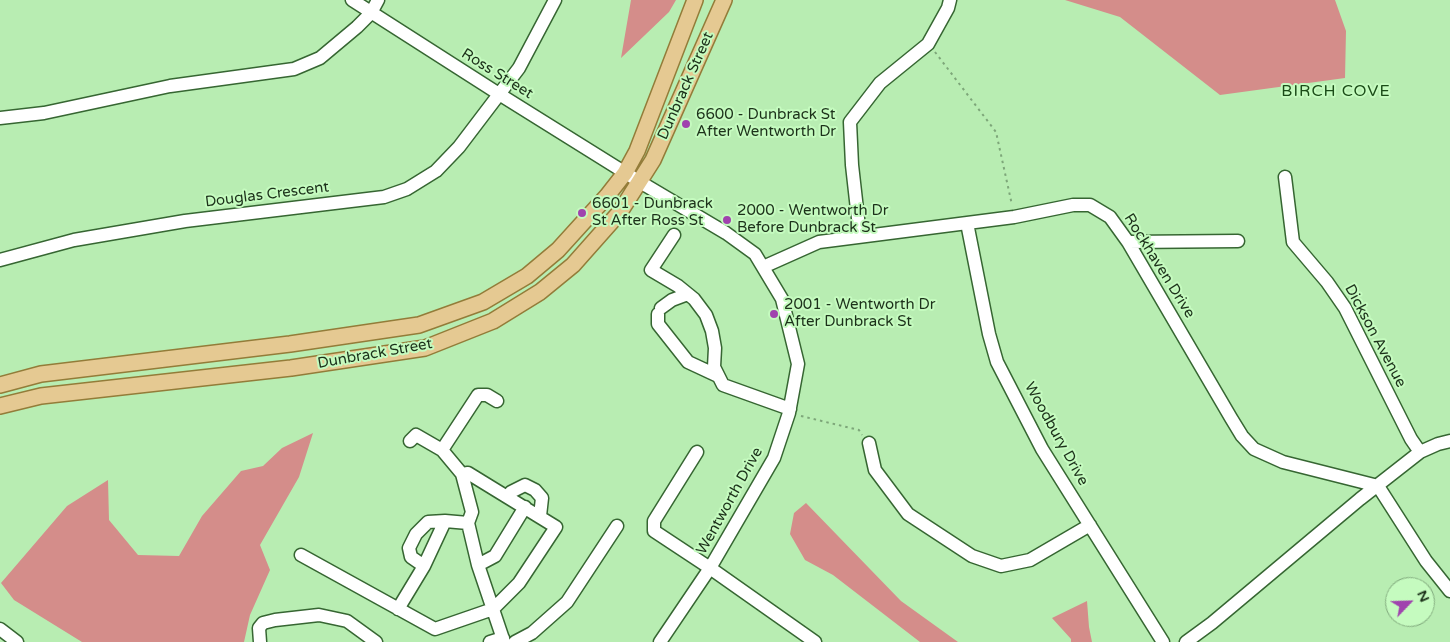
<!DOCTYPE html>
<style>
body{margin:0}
#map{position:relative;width:1450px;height:642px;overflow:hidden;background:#b8edb2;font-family:"Varela Round",sans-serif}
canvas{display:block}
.north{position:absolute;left:1385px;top:577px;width:50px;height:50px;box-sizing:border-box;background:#c5fbbf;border:1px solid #81aa7d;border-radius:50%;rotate:66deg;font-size:14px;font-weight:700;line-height:20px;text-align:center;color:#1c311a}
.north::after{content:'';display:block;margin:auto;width:18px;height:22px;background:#a043ae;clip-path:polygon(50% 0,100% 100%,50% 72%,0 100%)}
</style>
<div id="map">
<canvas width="1450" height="642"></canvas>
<div class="north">N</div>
</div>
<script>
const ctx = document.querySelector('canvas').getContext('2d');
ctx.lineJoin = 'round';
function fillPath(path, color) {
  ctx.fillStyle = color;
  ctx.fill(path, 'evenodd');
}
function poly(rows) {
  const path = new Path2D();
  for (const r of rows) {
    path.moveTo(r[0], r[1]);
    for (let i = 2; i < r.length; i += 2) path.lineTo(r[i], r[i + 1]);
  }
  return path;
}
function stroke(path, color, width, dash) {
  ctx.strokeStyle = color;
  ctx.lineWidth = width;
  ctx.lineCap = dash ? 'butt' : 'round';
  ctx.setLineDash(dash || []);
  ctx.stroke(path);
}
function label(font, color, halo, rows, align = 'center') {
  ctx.font = font + ' "Varela Round",sans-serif';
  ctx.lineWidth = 4;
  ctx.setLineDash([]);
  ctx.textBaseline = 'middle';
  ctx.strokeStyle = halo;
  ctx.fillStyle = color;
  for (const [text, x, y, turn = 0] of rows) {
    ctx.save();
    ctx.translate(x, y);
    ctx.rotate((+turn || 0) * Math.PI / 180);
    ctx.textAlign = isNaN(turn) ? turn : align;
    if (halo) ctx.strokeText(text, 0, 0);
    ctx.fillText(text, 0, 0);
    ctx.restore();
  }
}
fillPath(poly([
 [631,0,676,0,669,12,621,58],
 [1065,0,1335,0,1346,31,1345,78,1220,95,1120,17],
 [313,433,299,477,260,545,270,570,250,615,244,642,82,642,14,600,1,583,67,506,108,480,109,520,138,555,179,556,202,516,241,471,263,466,282,448],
 [806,503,901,601,958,642,920,642,833,575,805,560,790,534,794,513],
 [1087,601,1089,627,1092,642,1071,642,1071,639,1052,618]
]), '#d48d8a');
const minor = poly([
 [352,0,499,94,640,182,726,233,755,254,782,299,798,364,789,413,774,458,710,568,660,642],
 [0,118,44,113,170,86,294,69,320,58,357,27,371,13,378,0],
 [1285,177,1293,242,1327,282,1345,308,1411,439,1420,452],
 [967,223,989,334,997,362,1042,449,1163,642],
 [674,235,651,270,678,286,694,299,706,315,712,331,715,348,714,367,723,385,790,409],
 [860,236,852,165,850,122,880,83,928,44,948,8,950,0],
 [1128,242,1238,241],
 [0,260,74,240,185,221,384,197,407,189,436,171,459,147,519,68,555,0],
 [763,267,819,242,1014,217,1073,205,1090,205,1110,217,1128,242,1231,418,1242,436,1254,449,1283,462,1378,486],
 [661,308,672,300,688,294],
 [658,314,658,324,688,362,718,376],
 [869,443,875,470,908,514,972,556,1001,566,1030,560,1090,525],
 [442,450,478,395,487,395,497,401],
 [697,452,654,521,654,531,710,568,815,642],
 [462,474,472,512,468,523,478,565,504,642],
 [1378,486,1426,561,1450,591],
 [508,496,511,492,525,485,535,490,542,498,540,516],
 [301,555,435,629,493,609,519,583,556,527,468,473,462,474,442,450,416,435,410,441],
 [478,565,495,556,525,507],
 [424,566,411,557,409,548,416,534,428,522,445,521],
 [398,609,424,566,445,521,468,523],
 [0,629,17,642],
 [260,642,259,628,263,623,275,620,319,615,347,621,376,642],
 [490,642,503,638],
 [515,642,532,633,567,602,617,526],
 [1186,642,1212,623,1360,499,1420,452,1438,444,1450,441]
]);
const major = poly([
 [0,385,41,374,290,344,419,325,483,302,527,276,558,250,607,196,625,173,637,151,695,0],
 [0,406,41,396,291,368,425,348,493,321,540,292,573,265,620,212,653,160,724,0]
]);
stroke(minor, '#366632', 15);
stroke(major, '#937c39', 18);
stroke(poly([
 [935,52,996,132,1012,205],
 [801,416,859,430,862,435]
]), '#7da679', 2, [2.5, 4]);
stroke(minor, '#fff', 12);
stroke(major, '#e5c992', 15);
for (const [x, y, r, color] of [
 [686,124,5,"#a043ae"],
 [582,213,5,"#a043ae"],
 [727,220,5,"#a043ae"],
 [774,314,5,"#a043ae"]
]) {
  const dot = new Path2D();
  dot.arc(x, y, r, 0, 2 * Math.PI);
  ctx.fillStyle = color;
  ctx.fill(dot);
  stroke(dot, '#c5fbbf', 2);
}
label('15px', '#1c311a', '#c5fbbf', [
 ["Ross Street",497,74,32],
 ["Dunbrack Street",686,86,-66],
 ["Douglas Crescent",267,195,-7],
 ["Rockhaven Drive",1159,266,58],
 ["Dickson Avenue",1375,336,62],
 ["Dunbrack Street",375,354,-10],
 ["Woodbury Drive",1056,434,61],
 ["Wentworth Drive",730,501,-61]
]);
label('15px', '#1c311a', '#c5fbbf', [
 ["6600 - Dunbrack St",696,115],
 ["After Wentworth Dr",696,132],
 ["6601 - Dunbrack",592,204],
 ["St After Ross St",592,221],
 ["2000 - Wentworth Dr",737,211],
 ["Before Dunbrack St",737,228],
 ["2001 - Wentworth Dr",784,305],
 ["After Dunbrack St",784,322]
], 'left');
ctx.letterSpacing = '1px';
label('16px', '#1a4b17', '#c5fbbf', [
 ["BIRCH COVE",1336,92]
]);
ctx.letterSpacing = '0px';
</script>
